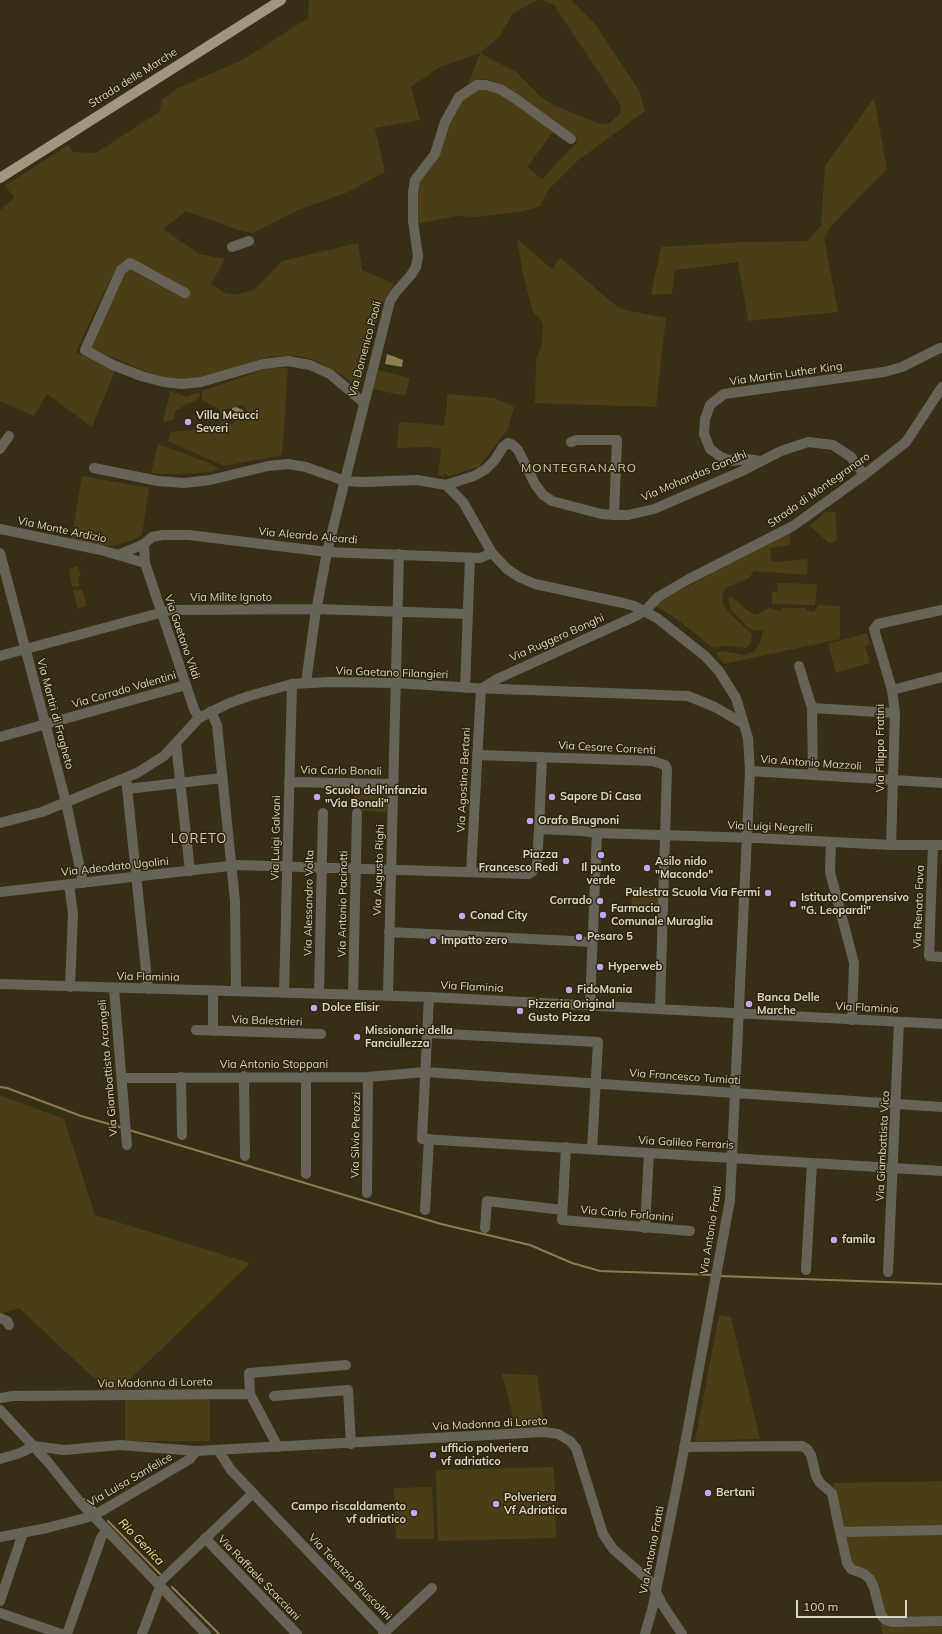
<!DOCTYPE html>
<style>
body{margin:0}
#map{position:relative;width:942px;height:1634px;overflow:hidden;background:#362e15;font-family:Mulish,sans-serif}
canvas{display:block}
.scale{position:absolute;left:796px;top:1600px;width:111px;height:18px;box-sizing:border-box;border:2px solid #dad5c6;border-top:0;padding-left:5px;font-size:12px;line-height:14px;white-space:nowrap;color:#dad5c6;-webkit-text-stroke:3px #2c240b;paint-order:stroke}
</style>
<div id="map">
<canvas width="942" height="1634"></canvas>
<div class="scale">100 m</div>
</div>
<script>
const ctx = document.querySelector('canvas').getContext('2d');
ctx.lineJoin = 'round';
function fillPath(path, color) {
  ctx.fillStyle = color;
  ctx.fill(path, 'evenodd');
}
function poly(rows) {
  const path = new Path2D();
  for (const r of rows) {
    path.moveTo(r[0], r[1]);
    for (let i = 2; i < r.length; i += 2) path.lineTo(r[i], r[i + 1]);
  }
  return path;
}
function stroke(path, color, width, dash) {
  ctx.strokeStyle = color;
  ctx.lineWidth = width;
  ctx.lineCap = dash ? 'butt' : 'round';
  ctx.setLineDash(dash || []);
  ctx.stroke(path);
}
function label(font, color, halo, rows, align = 'center') {
  ctx.font = font + ' Mulish,sans-serif';
  ctx.lineWidth = 3;
  ctx.setLineDash([]);
  ctx.textBaseline = 'middle';
  ctx.strokeStyle = halo;
  ctx.fillStyle = color;
  for (const [text, x, y, turn = 0] of rows) {
    ctx.save();
    ctx.translate(x, y);
    ctx.rotate((+turn || 0) * Math.PI / 180);
    ctx.textAlign = isNaN(turn) ? turn : align;
    if (halo) ctx.strokeText(text, 0, 0);
    ctx.fillText(text, 0, 0);
    ctx.restore();
  }
}
fillPath(poly([
 [309,0,538,0,513,13,500,36,480,53,516,72,542,98,554,105,600,124,608,124,620,114,621,106,554,5,542,0,571,0,595,24,640,92,645,111,576,162,549,189,540,206,524,211,478,217,457,216,417,224,415,190,457,104,481,86,499,90,555,129,527,167,542,179,578,141,551,119,496,82,485,79,468,85,480,53,440,67,411,87,420,120,375,128,385,172,348,192,298,210,253,233,238,230,186,211,163,229,199,254,225,259,211,284,225,293,236,295,255,289,282,261,358,243,362,270,394,284,379,310,359,391,344,376,315,360,299,356,271,356,200,378,184,379,165,377,142,370,90,348,108,301,133,260,129,258,118,266,103,294,76,352,115,371,92,427,47,394,34,416,0,401,0,210,15,198,5,186,68,145,73,152,96,153,159,112,162,100,178,88,244,59,308,18],
 [874,98,887,169,832,225,824,238,838,312,748,321,738,262,675,270,672,294,651,295,661,247,743,242,807,241,821,226,825,166],
 [517,239,552,269,560,258,620,309,666,318,656,407,535,403,536,359,542,345,543,323,533,312,523,274],
 [268,368,288,368,282,455,224,466,168,441,170,432,201,429,201,426,216,425,225,420,232,424,237,421,243,421,248,412,246,408,242,405,224,410,223,415,221,414,219,409,202,400,202,391],
 [378,370,410,378,405,396,373,389],
 [170,391,187,397,199,392,200,396,195,402,188,403,180,409,176,409,173,420,163,422],
 [447,394,494,398,514,407,508,429,479,467,449,476,444,473,443,476,438,475,441,449,431,447,397,448,399,422,444,425,447,404],
 [208,411,216,414,216,418,213,421,209,421],
 [158,444,209,463,219,469,211,472,176,474,151,473],
 [82,476,149,488,142,535,130,541,112,546,71,541],
 [825,512,835,512,836,518,837,540,833,543,828,542,810,526],
 [791,530,790,545,770,548,772,562,808,559,807,575,754,571,748,579,728,587,723,593,722,602,730,614,752,634,750,644,746,648,725,646,713,648,674,617,654,605],
 [78,566,81,576,78,577,80,586,72,587,69,569],
 [778,583,817,584,815,605,772,604,772,591,777,592],
 [76,589,77,591,82,589,87,606,78,609,73,590],
 [731,596,748,611,757,615,769,608,781,611,781,608,805,608,807,611,814,612,818,605,840,606,840,639,724,664,716,653,722,651,744,655,753,652,760,643,763,630,757,631,750,629,732,611,728,600],
 [867,633,870,644,865,646,870,663,836,673,828,644],
 [354,786,388,789,387,812,353,810],
 [632,887,658,889,658,913,631,911],
 [0,1095,64,1119,95,1215,250,1263,113,1396,19,1308,0,1314],
 [719,1315,731,1317,760,1439,695,1441],
 [502,1374,537,1375,545,1426,516,1428],
 [125,1396,210,1396,210,1441,125,1441],
 [554,1467,556,1538,438,1541,436,1470],
 [942,1481,942,1527,842,1527,840,1522,833,1483],
 [432,1487,434,1539,396,1539,394,1488],
 [942,1532,942,1618,887,1618,876,1584,850,1564,843,1535],
 [942,1623,942,1634,883,1634,880,1625]
]), '#4b3e17');
fillPath(poly([
 [387,354,403,360,402,367,385,364],
 [236,407,243,410,245,415,241,418,235,417,232,420,229,420,228,414,234,414,235,411,232,410,232,408]
]), '#8c7d52');
stroke(poly([
 [0,1087,7,1088,81,1116,123,1128],
 [129,1130,441,1224,530,1245,572,1263,600,1271,713,1275],
 [719,1276,942,1284],
 [84,1499,97,1510],
 [108,1521,160,1574],
 [172,1587,219,1634]
]), '#8c7d52', 2);
stroke(poly([
 [232,247,249,241],
 [185,293,130,263,121,270,85,350,113,365,141,376,164,382,182,384,201,382,263,364,288,361,310,365,330,374,364,403],
 [571,442,577,440,617,440,614,515],
 [0,449,9,436],
 [759,461,748,459,732,461,721,457,710,449,704,434,705,419,710,405,724,394,884,372,902,367,940,348],
 [94,468,158,481,184,483,210,480,268,466,288,464,306,467,345,481,364,482,417,480,446,485,463,502,492,553,507,569,519,577,535,584,623,603,634,606,657,618,705,656,719,671,736,698,748,738,750,771,730,1200,682,1460,653,1606,645,1634],
 [446,485,474,476,486,469,494,461,503,447,508,443,513,445,518,450,535,484,543,495,552,501,601,514,614,515,628,515,654,509,740,472,781,451,808,442,833,445,851,457,864,475],
 [0,529,101,550,145,563],
 [0,553,66,802,83,883],
 [120,554,144,544],
 [0,656,171,610,316,609,467,614],
 [799,666,812,708,813,775],
 [306,683,315,617,327,552,390,301,396,292,411,275,416,267,418,256,413,221,413,192,415,180,435,154,445,122,459,97,477,85,486,85,500,89,516,99,571,139],
 [465,688,470,558],
 [481,689,497,679,636,616,645,611,658,597,689,579,793,526,864,475,906,442,942,387],
 [892,690,942,677],
 [812,708,895,713],
 [211,711,217,725,235,901,236,991],
 [199,718,194,709,145,563,144,544,152,537,163,535,189,535,327,552,480,558,492,553],
 [0,737,186,685],
 [176,744,190,871],
 [477,755,653,761,665,765,667,769,660,1009],
 [750,771,942,783],
 [126,778,148,989],
 [289,782,393,784],
 [127,789,222,778],
 [0,823,42,812,137,773,164,756,199,718,227,704,249,696,292,684,330,682,396,683,474,688,688,696,715,707,744,724],
 [539,829,542,757],
 [831,842,830,872,854,963,852,1020],
 [891,845,895,713,892,690,874,629,878,624,942,610],
 [933,845,929,956,942,957],
 [471,872,481,689],
 [69,884,73,914,70,987],
 [0,892,238,865,528,874,532,872,537,865,539,829,583,831,597,833,756,838,891,845,942,845],
 [389,932,592,942],
 [0,984,429,997,942,1024],
 [114,988,127,1145],
 [213,991,213,1031],
 [284,993,292,684],
 [319,993,323,813],
 [353,994,357,813],
 [388,995,399,554],
 [429,997,422,1139,942,1171],
 [590,1005,597,833],
 [196,1030,321,1034],
 [428,1033,598,1042,592,1149],
 [244,1076,245,1156],
 [306,1076,306,1174],
 [181,1077,182,1135],
 [122,1078,368,1077,425,1072,942,1107],
 [566,1147,562,1220,690,1231],
 [367,1193,368,1077],
 [425,1210,429,1139],
 [485,1228,487,1201,562,1210],
 [645,1228,649,1153],
 [806,1270,812,1163],
 [888,1272,899,1022],
 [0,1318,7,1321,9,1325],
 [274,1396,348,1390,351,1444],
 [0,1398,13,1396,250,1394],
 [0,1410,48,1462,80,1502,206,1634],
 [34,1446,64,1450,120,1445,196,1451,544,1432,558,1434,570,1441,576,1448,603,1534,613,1549,652,1583,662,1604,682,1634],
 [278,1447,250,1394,249,1373,346,1365],
 [684,1447,802,1446,807,1449,811,1455,816,1476,820,1483,832,1493,840,1532,942,1530],
 [218,1450,231,1470,385,1632],
 [0,1459,20,1453,34,1446],
 [840,1532,847,1563,851,1569,864,1574,870,1579,874,1588,881,1615,885,1620,892,1622,942,1621],
 [0,1537,47,1528,93,1516,190,1459,196,1451],
 [205,1538,297,1634],
 [158,1584,253,1493],
 [0,1601,23,1533],
 [0,1613,61,1634],
 [67,1634,101,1538,103,1535],
 [142,1634,158,1592],
 [383,1634,432,1588]
]), '#676358', 10);
stroke(poly([
 [0,178,281,0]
]), '#9f977f', 10);
for (const [x, y, r, color] of [
 [188,422,4,"#c3a7f2"],
 [317,797,4,"#c3a7f2"],
 [552,797,4,"#c3a7f2"],
 [530,821,4,"#c3a7f2"],
 [601,855,4,"#c3a7f2"],
 [566,861,4,"#c3a7f2"],
 [647,868,4,"#c3a7f2"],
 [768,893,4,"#c3a7f2"],
 [600,901,4,"#c3a7f2"],
 [793,904,4,"#c3a7f2"],
 [603,915,4,"#c3a7f2"],
 [462,916,4,"#c3a7f2"],
 [579,937,4,"#c3a7f2"],
 [433,941,4,"#c3a7f2"],
 [600,967,4,"#c3a7f2"],
 [569,990,4,"#c3a7f2"],
 [749,1004,4,"#c3a7f2"],
 [314,1008,4,"#c3a7f2"],
 [520,1011,4,"#c3a7f2"],
 [357,1037,4,"#c3a7f2"],
 [834,1240,4,"#c3a7f2"],
 [433,1455,4,"#c3a7f2"],
 [708,1493,4,"#c3a7f2"],
 [496,1504,4,"#c3a7f2"],
 [414,1513,4,"#c3a7f2"]
]) {
  const dot = new Path2D();
  dot.arc(x, y, r, 0, 2 * Math.PI);
  ctx.fillStyle = color;
  ctx.fill(dot);
  stroke(dot, '#2c240b', 1.5);
}
label('11px', '#dad5c6', '#2c240b', [
 ["Strada delle Marche",133,78,-32],
 ["Via Domenico Paoli",365,349,-75],
 ["Via Martin Luther King",786,374,-8],
 ["Via Mohandas Gandhi",694,476,-23],
 ["Strada di Montegranaro",819,490,-35],
 ["Via Monte Ardizio",62,530,12],
 ["Via Aleardo Aleardi",308,536,5],
 ["Via Milite Ignoto",231,598],
 ["Via Gaetano Vildi",182,637,71],
 ["Via Ruggero Bonghi",557,638,-24],
 ["Via Gaetano Filangieri",392,673,2],
 ["Via Corrado Valentini",124,690,-16],
 ["Via Martiri di Fragheto",55,714,75],
 ["Via Cesare Correnti",607,748,3],
 ["Via Filippo Fratini",881,748,-90],
 ["Via Antonio Mazzoli",811,763,4],
 ["Via Carlo Bonali",341,771,1],
 ["Via Agostino Bertani",464,780,-87],
 ["Via Luigi Negrelli",770,827,2],
 ["Via Luigi Galvani",276,838,-89],
 ["Via Adeodato Ugolini",115,867,-6],
 ["Via Augusto Righi",379,870,-88],
 ["Via Alessandro Volta",309,903,-89],
 ["Via Antonio Pacinotti",343,904,-89],
 ["Via Renato Fava",919,907,-88],
 ["Via Flaminia",148,977,1],
 ["Via Flaminia",472,987,3],
 ["Via Flaminia",867,1008,3],
 ["Via Balestrieri",267,1021,2],
 ["Via Antonio Stoppani",274,1065],
 ["Via Giambattista Arcangeli",108,1068,-95],
 ["Via Francesco Tumiati",685,1077,4],
 ["Via Silvio Perozzi",356,1135,-89],
 ["Via Galileo Ferraris",686,1143,3],
 ["Via Giambattista Vico",883,1146,-87],
 ["Via Carlo Forlanini",627,1214,5],
 ["Via Antonio Fratti",711,1230,-81],
 ["Via Madonna di Loreto",155,1383,-1],
 ["Via Madonna di Loreto",490,1424,-3],
 ["Via Luisa Sanfelice",130,1480,-30],
 ["Via Antonio Fratti",652,1550,-79],
 ["Via Terenzio Bruscolini",350,1577,46],
 ["Via Raffaele Scacciani",259,1578,46]
]);
label('bold 11px', '#dad5c6', '#2c240b', [
 ["Villa Meucci",196,416],
 ["Severi",196,429],
 ["Scuola dell'infanzia",325,791],
 ["\"Via Bonali\"",325,804],
 ["Sapore Di Casa",560,797],
 ["Orafo Brugnoni",538,821],
 ["Piazza",558,855,"right"],
 ["Francesco Redi",558,868,"right"],
 ["Asilo nido",655,862],
 ["\"Macondo\"",655,875],
 ["Il punto",601,868,"center"],
 ["verde",601,881,"center"],
 ["Palestra Scuola Via Fermi",760,893,"right"],
 ["Istituto Comprensivo",801,898],
 ["\"G. Leopardi\"",801,911],
 ["Corrado",592,901,"right"],
 ["Farmacia",611,909],
 ["Comunale Muraglia",611,922],
 ["Conad City",470,916],
 ["Pesaro 5",587,937],
 ["Impatto zero",441,941],
 ["Hyperweb",608,967],
 ["FidoMania",577,990],
 ["Banca Delle",757,998],
 ["Marche",757,1011],
 ["Pizzeria Original",528,1005],
 ["Gusto Pizza",528,1018],
 ["Dolce Elisir",322,1008],
 ["Missionarie della",365,1031],
 ["Fanciullezza",365,1044],
 ["famila",842,1240],
 ["ufficio polveriera",441,1449],
 ["vf adriatico",441,1462],
 ["Bertani",716,1493],
 ["Polveriera",504,1498],
 ["Vf Adriatica",504,1511],
 ["Campo riscaldamento",406,1507,"right"],
 ["vf adriatico",406,1520,"right"]
], 'left');
ctx.letterSpacing = '1px';
label('12px', '#d6ccaf', '#2c240b', [
 ["MONTEGRANARO",579,468]
]);
ctx.letterSpacing = '0px';
label('italic 12px', '#f8e099', '#2c240b', [
 ["Rio Genica",141,1542,46]
]);
ctx.letterSpacing = '1px';
label('13px', '#d6ccaf', '#2c240b', [
 ["LORETO",199,839]
]);
ctx.letterSpacing = '0px';
</script>
